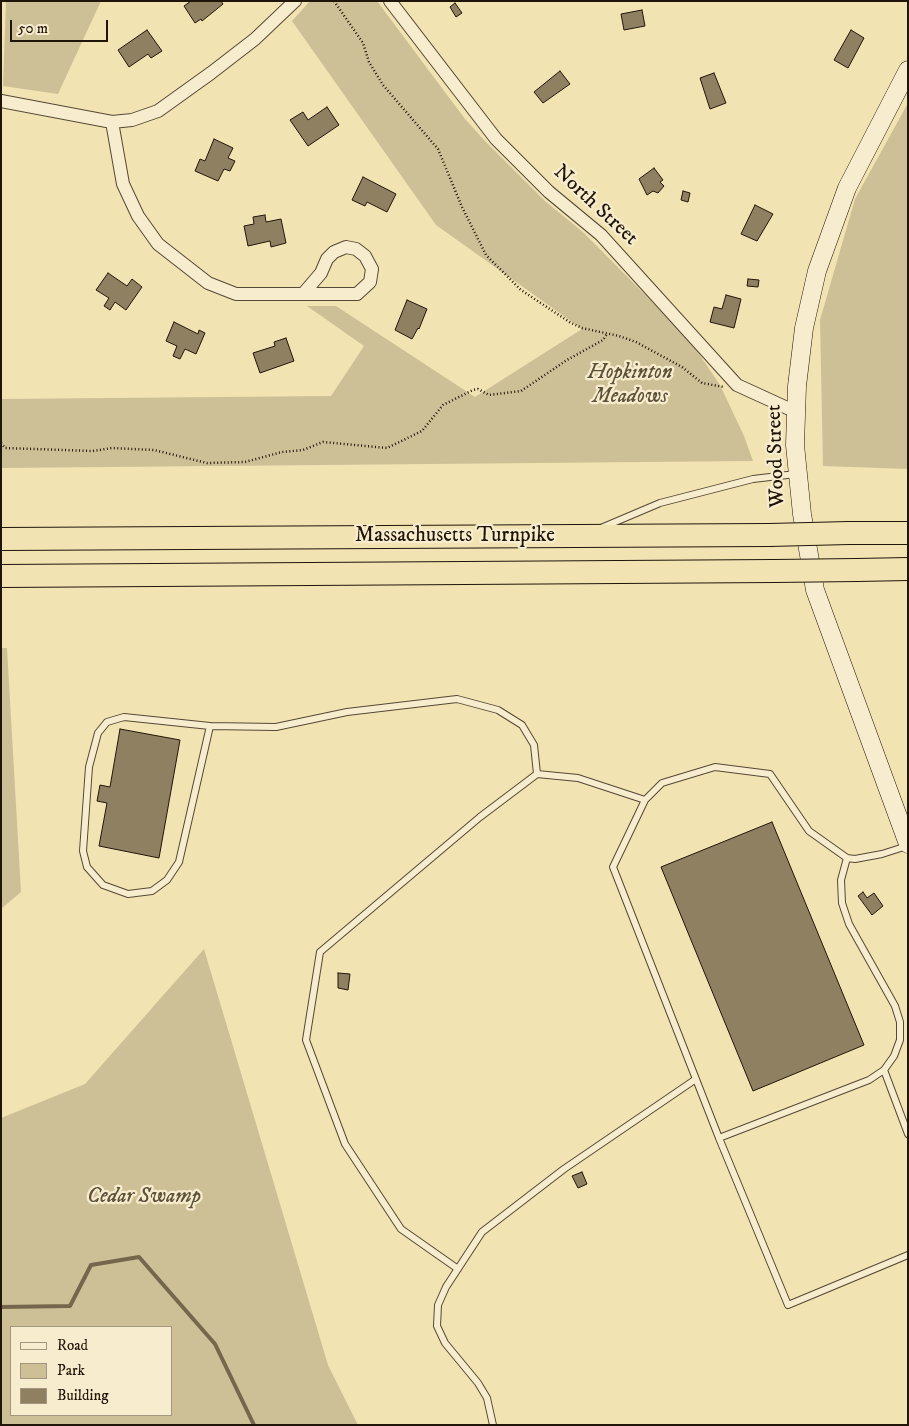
<!DOCTYPE html>
<style>
body{margin:0}
#map{position:relative;width:909px;height:1426px;overflow:hidden;background:#f2e3b3;font-family:"IM FELL DW Pica",serif}
canvas{display:block}
.frame{position:absolute;inset:0;border:2px solid #211509;pointer-events:none}
.legend{position:absolute;left:10px;top:1326px;width:162px;height:90px;box-sizing:border-box;background:#f7edce;border:1px solid #a1977f;margin:0;padding:6px 9px;list-style:none;font-size:15px;color:#211509}
.legend li{display:flex;align-items:center;gap:10px;height:25px}
.legend b{width:25px;border:1px solid #a1977f}
.scale{position:absolute;left:10px;top:20px;width:98px;height:22px;box-sizing:border-box;border:2px solid #211509;border-top:0;padding-left:6px;font-size:15px;line-height:18px;white-space:nowrap;color:#211509;-webkit-text-stroke:4px #f7edce;paint-order:stroke}
</style>
<div id="map">
<canvas width="909" height="1426"></canvas>
<div class="frame"></div>
<ul class="legend">
<li><b style="height:6px;background:#f7edce"></b>Road</li>
<li><b style="height:14px;background:#cec096"></b>Park</li>
<li><b style="height:14px;background:#8e8061"></b>Building</li>
</ul>
<div class="scale">50 m</div>
</div>
<script>
const ctx = document.querySelector('canvas').getContext('2d');
ctx.lineJoin = 'round';
function fillPath(path, color) {
  ctx.fillStyle = color;
  ctx.fill(path, 'evenodd');
}
function poly(rows) {
  const path = new Path2D();
  for (const r of rows) {
    path.moveTo(r[0], r[1]);
    for (let i = 2; i < r.length; i += 2) path.lineTo(r[i], r[i + 1]);
  }
  return path;
}
function stroke(path, color, width, dash) {
  ctx.strokeStyle = color;
  ctx.lineWidth = width;
  ctx.lineCap = dash ? 'butt' : 'round';
  ctx.setLineDash(dash || []);
  ctx.stroke(path);
}
function label(font, color, halo, rows, align = 'center') {
  ctx.font = font + ' "IM FELL DW Pica",serif';
  ctx.lineWidth = 4.5;
  ctx.setLineDash([]);
  ctx.textBaseline = 'middle';
  ctx.strokeStyle = halo;
  ctx.fillStyle = color;
  for (const [text, x, y, turn = 0] of rows) {
    ctx.save();
    ctx.translate(x, y);
    ctx.rotate((+turn || 0) * Math.PI / 180);
    ctx.textAlign = isNaN(turn) ? turn : align;
    if (halo) ctx.strokeText(text, 0, 0);
    ctx.fillText(text, 0, 0);
    ctx.restore();
  }
}
fillPath(poly([
 [6,1,101,1,58,94,3,86],
 [310,1,377,1,465,119,485,141,545,201,584,233,689,339,720,385,744,436,753,461,1,468,1,399,331,396,364,346,307,306,336,306,475,397,582,329,436,225,292,21],
 [908,103,908,469,823,466,820,320,855,199],
 [1,648,7,648,21,892,1,909],
 [204,949,328,1365,358,1425,1,1425,1,1118,85,1084],
 [171,1327,171,1415,11,1415,11,1327]
]), '#cec096');
stroke(poly([
 [1,1307,70,1306,91,1265,139,1257,215,1344,254,1425]
]), '#74674c', 4);
const building = poly([
 [191,1,221,1,223,4,202,21,201,19,195,23,184,6,191,1],
 [455,3,462,13,456,17,450,7,455,3],
 [642,10,645,26,624,30,621,14,642,10],
 [147,30,162,51,151,58,148,54,129,67,118,50,147,30],
 [851,30,864,38,848,68,834,60,851,30],
 [560,71,570,84,543,103,534,92,560,71],
 [714,73,726,103,710,109,700,78,714,73],
 [327,107,339,125,308,146,290,120,303,112,308,120,327,107],
 [214,139,233,148,228,158,235,161,230,171,224,169,218,181,195,171,200,159,205,161,214,139],
 [654,168,663,180,660,182,664,186,658,193,653,191,647,195,639,179,654,168],
 [363,177,396,194,387,212,367,202,365,206,352,200,363,177],
 [683,191,690,193,688,202,681,200,683,191],
 [755,205,773,214,757,241,741,234,755,205],
 [265,215,266,222,281,219,286,243,271,247,270,241,248,246,244,226,254,224,253,217,265,215],
 [108,273,127,286,132,279,142,287,126,310,115,302,110,310,104,306,109,298,96,290,108,273],
 [748,279,759,280,758,287,747,286,748,279],
 [726,295,741,299,734,328,710,322,714,307,722,309,726,295],
 [407,300,427,309,419,329,418,328,412,339,395,330,407,300],
 [174,322,198,334,199,330,205,333,196,354,185,349,180,359,173,356,177,346,166,341,174,322],
 [286,338,294,361,260,373,253,353,275,346,274,342,286,338],
 [120,729,180,740,159,858,99,846,107,803,97,801,100,785,110,787,120,729],
 [772,822,864,1045,753,1091,661,867,772,822],
 [863,892,867,898,874,893,883,906,872,915,858,896,863,892],
 [338,973,350,974,348,990,338,988,338,973],
 [582,1172,587,1184,578,1188,572,1176,582,1172]
]);
fillPath(building, '#8e8061');
stroke(building, '#211509', 1);
const lane = poly([
 [601,528,660,503,753,479,796,474],
 [210,726,124,717,107,722,98,733,89,767,83,851,87,867,103,885,128,894,152,891,167,880,179,862,210,726,276,727,347,712,457,699,498,710,522,725,534,745,537,774],
 [645,800,613,867,719,1138,869,1080,884,1070,894,1056,900,1040,900,1022,895,1006,849,924,842,903,841,880,847,858],
 [884,1070,908,1134],
 [719,1138,788,1305,908,1255],
 [458,1269,401,1229,345,1144,306,1040,320,952,480,817,537,774,578,778,645,800,662,783,715,767,770,774,809,831,847,858,855,859,882,854,907,846],
 [493,1425,487,1398,478,1383,445,1343,437,1326,438,1305,446,1287,482,1232,564,1169,696,1079]
]);
const street = poly([
 [390,1,496,139,549,192,601,235,737,385,796,412],
 [1,101,112,122,132,120,158,111,211,73,255,39,295,1],
 [112,122,123,184,138,216,158,244,208,283,236,294,357,294,370,282,372,269,365,256,356,249,346,247,334,252,327,259,321,273,303,294]
]);
const secondary = poly([
 [908,70,847,188,817,271,804,328,797,386,795,445,802,514,815,590,908,844]
]);
const highway = poly([
 [849,533,908,533],
 [1,539,769,535],
 [857,570,908,569],
 [1,576,774,571]
]);
stroke(lane, '#554834', 8);
stroke(street, '#554834', 14);
stroke(secondary, '#211509', 19);
stroke(highway, '#211509', 24);
stroke(poly([
 [334,1,363,43,369,62,383,85,438,149,462,207,486,255,521,290,571,323,582,328,619,336,636,342,682,367,702,383,724,387],
 [1,443,5,448,93,451,112,448,154,450,207,463,245,462,282,452,303,450,323,442,387,448,422,431,443,405,473,390,478,389,489,395,521,391,567,360,603,340,607,334]
]), '#211509', 2.5, [1, 2.5]);
stroke(lane, '#f7edce', 6);
stroke(street, '#f7edce', 12);
stroke(secondary, '#f7edce', 18);
stroke(highway, '#f2e3b3', 22);
const highwayBridge = poly([
 [769,535,849,533],
 [774,571,857,570]
]);
stroke(highwayBridge, '#211509', 24, []);
stroke(highwayBridge, '#f2e3b3', 22);
label('21px', '#211509', '#f7edce', [
 ["North Street",595,206,43],
 ["Wood Street",777,456,-92],
 ["Massachusetts Turnpike",455,537]
]);
label('italic 21px', '#5e513a', '#f7edce', [
 ["Hopkinton",630,374],
 ["Meadows",630,398],
 ["Cedar Swamp",144,1198]
]);
</script>
